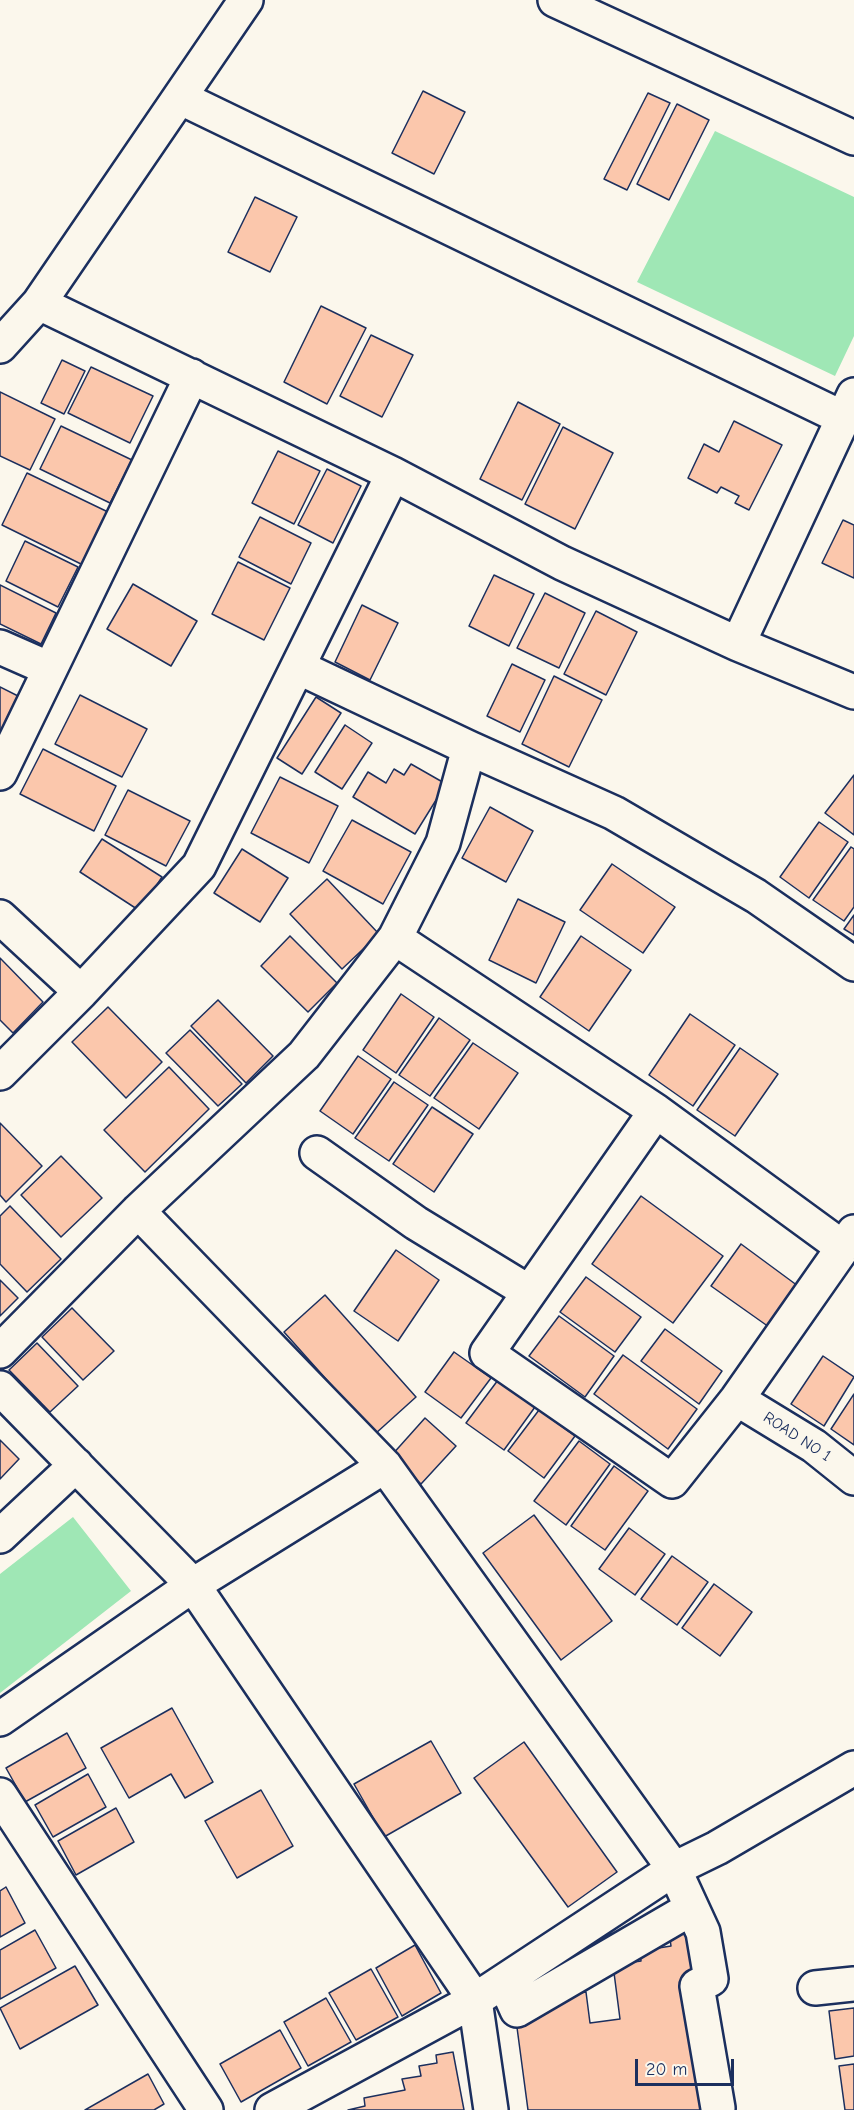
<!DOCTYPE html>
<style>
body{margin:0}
#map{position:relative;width:854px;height:2110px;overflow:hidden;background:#fbf7ec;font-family:"Comic Neue",sans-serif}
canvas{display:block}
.scale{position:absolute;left:635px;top:2059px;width:99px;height:27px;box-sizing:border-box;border:3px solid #1b2f5e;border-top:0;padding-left:8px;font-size:18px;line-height:21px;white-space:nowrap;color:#1b2f5e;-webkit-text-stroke:4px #fbf7ec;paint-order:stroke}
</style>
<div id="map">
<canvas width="854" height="2110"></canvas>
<div class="scale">20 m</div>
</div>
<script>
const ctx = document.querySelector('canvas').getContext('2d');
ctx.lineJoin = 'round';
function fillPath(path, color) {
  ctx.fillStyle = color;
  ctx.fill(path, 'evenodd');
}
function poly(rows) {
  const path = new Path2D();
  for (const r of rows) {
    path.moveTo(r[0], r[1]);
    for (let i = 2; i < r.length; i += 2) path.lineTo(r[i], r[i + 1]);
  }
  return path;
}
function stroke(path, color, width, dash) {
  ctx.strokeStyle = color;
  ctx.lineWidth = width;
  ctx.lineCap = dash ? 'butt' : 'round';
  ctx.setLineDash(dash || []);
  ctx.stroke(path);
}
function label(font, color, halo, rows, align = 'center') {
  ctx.font = font + ' "Comic Neue",sans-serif';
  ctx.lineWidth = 4.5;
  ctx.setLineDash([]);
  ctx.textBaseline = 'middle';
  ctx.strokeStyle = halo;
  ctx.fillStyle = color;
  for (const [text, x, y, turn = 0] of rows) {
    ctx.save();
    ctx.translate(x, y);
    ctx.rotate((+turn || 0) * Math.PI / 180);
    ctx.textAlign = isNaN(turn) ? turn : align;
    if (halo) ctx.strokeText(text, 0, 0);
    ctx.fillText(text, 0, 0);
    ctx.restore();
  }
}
fillPath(poly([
 [715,131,854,197,854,336,835,376,637,282],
 [73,1517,131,1591,0,1693,0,1574]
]), '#9fe7b5');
const building = poly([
 [423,91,465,112,434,174,392,153,423,91],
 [648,93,670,103,627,190,604,179,648,93],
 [677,104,709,120,669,200,637,184,677,104],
 [255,197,297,217,270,272,228,252,255,197],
 [321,306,366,328,327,404,284,382,321,306],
 [371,335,413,355,382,417,340,396,371,335],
 [62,360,85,371,64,414,41,403,62,360],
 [91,367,153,396,130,443,68,413,91,367],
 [0,392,55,419,30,470,0,456,0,392],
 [518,402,560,424,522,500,480,479,518,402],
 [734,421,782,445,749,510,735,503,739,496,721,487,717,493,688,478,704,444,719,452,734,421],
 [61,426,132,460,110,503,40,469,61,426],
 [563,427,613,453,575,529,525,504,563,427],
 [278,451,320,471,294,524,252,503,278,451],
 [327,469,361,486,333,543,298,525,327,469],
 [27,473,108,512,83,565,2,525,27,473],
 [260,517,311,543,291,584,239,557,260,517],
 [843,520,854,525,854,578,822,563,843,520],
 [25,541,78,567,58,607,6,581,25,541],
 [238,562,290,588,264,640,212,614,238,562],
 [494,575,534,594,509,646,469,626,494,575],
 [133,584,197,621,171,666,107,629,133,584],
 [0,585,56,613,41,644,0,624,0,585],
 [545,593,585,613,559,668,517,648,545,593],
 [362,605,398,623,370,680,335,662,362,605],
 [596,611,637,632,606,695,564,674,596,611],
 [512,664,545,680,520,732,487,716,512,664],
 [554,676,602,700,569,767,522,744,554,676],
 [0,687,20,697,0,738,0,687],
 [80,695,147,729,122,777,55,744,80,695],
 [316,697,341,713,302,774,277,758,316,697],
 [345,725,372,743,342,789,315,772,345,725],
 [43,749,116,786,94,831,20,794,43,749],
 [411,764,446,784,415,834,353,797,368,772,386,783,394,769,404,775,411,764],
 [854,775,854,835,825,813,854,775],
 [280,777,338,806,309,863,251,833,280,777],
 [128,790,190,821,166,866,105,835,128,790],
 [490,807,533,831,506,882,462,858,490,807],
 [352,820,411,852,383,904,323,871,352,820],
 [819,822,848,842,809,898,780,877,819,822],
 [102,839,162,877,140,911,80,872,102,839],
 [851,847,854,849,854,907,844,921,813,900,851,847],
 [242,849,288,878,260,922,214,893,242,849],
 [612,864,675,907,643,953,580,910,612,864],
 [327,879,379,934,342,969,290,914,327,879],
 [518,899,565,922,536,983,489,960,518,899],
 [854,915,854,935,844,929,854,915],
 [290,936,337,983,308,1012,261,966,290,936],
 [581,936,631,970,589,1031,540,997,581,936],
 [0,958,43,1002,13,1033,0,1020,0,958],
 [401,994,434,1017,396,1073,363,1050,401,994],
 [218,1000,273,1056,246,1083,191,1026,218,1000],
 [108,1007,162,1062,126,1098,72,1042,108,1007],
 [690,1014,735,1045,693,1106,649,1075,690,1014],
 [439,1018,470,1040,430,1096,399,1075,439,1018],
 [190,1030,242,1084,218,1106,166,1053,190,1030],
 [473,1043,518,1073,479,1129,434,1098,473,1043],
 [740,1048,778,1074,735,1136,697,1110,740,1048],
 [358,1056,391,1079,353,1134,320,1111,358,1056],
 [169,1067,209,1109,145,1172,104,1130,169,1067],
 [394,1082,428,1105,389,1161,355,1138,394,1082],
 [432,1107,473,1134,434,1192,393,1164,432,1107],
 [0,1123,42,1166,6,1202,0,1195,0,1123],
 [61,1156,102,1198,61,1237,21,1195,61,1156],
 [641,1196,723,1256,673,1323,592,1264,641,1196],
 [10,1206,61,1259,27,1292,0,1264,0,1216,10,1206],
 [741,1244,798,1286,769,1327,711,1286,741,1244],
 [396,1250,439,1280,398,1341,354,1311,396,1250],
 [586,1277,641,1317,615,1352,560,1312,586,1277],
 [0,1280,18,1298,0,1316,0,1280],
 [325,1295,416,1397,375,1434,284,1332,325,1295],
 [72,1308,114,1351,83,1380,42,1337,72,1308],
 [559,1316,614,1356,585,1397,529,1356,559,1316],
 [665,1329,722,1371,699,1404,641,1361,665,1329],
 [37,1343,78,1386,50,1412,9,1370,37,1343],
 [454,1352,491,1378,461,1418,425,1392,454,1352],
 [623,1355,697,1409,668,1449,594,1394,623,1355],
 [823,1356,854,1377,824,1426,791,1404,823,1356],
 [498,1380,535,1407,504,1450,466,1423,498,1380],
 [854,1394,854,1445,831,1429,854,1394],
 [539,1410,575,1436,544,1478,508,1451,539,1410],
 [425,1418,456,1446,421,1484,391,1456,425,1418],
 [0,1440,19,1459,0,1479,0,1440],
 [579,1441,610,1464,566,1525,534,1501,579,1441],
 [614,1466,648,1491,605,1550,571,1526,614,1466],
 [534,1515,612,1621,561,1660,483,1553,534,1515],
 [629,1528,665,1554,635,1595,599,1569,629,1528],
 [672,1556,708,1582,677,1625,641,1599,672,1556],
 [714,1584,752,1612,720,1656,682,1628,714,1584],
 [172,1708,213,1782,185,1798,171,1774,129,1798,101,1748,172,1708],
 [67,1733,86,1768,25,1802,6,1768,67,1733],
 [431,1741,461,1793,384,1837,354,1784,431,1741],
 [524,1742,617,1872,568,1907,474,1778,524,1742],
 [88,1774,106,1807,53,1837,35,1805,88,1774],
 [261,1790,293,1846,237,1878,205,1821,261,1790],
 [116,1808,134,1842,76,1875,58,1841,116,1808],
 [6,1887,25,1923,0,1937,0,1891,6,1887],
 [691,1929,702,2110,528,2110,516,2020,554,1996,586,1992,590,2023,620,2019,613,1965,641,1961,640,1951,671,1946,669,1932,691,1929],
 [35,1930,56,1968,0,1999,0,1950,35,1930],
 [415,1945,441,1993,402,2016,376,1968,415,1945],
 [75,1966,98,2005,20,2049,0,2008,75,1966],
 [371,1969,398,2017,356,2040,329,1993,371,1969],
 [326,1998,351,2042,308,2066,284,2022,326,1998],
 [854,2008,854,2056,835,2059,829,2011,854,2008],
 [280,2030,301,2068,241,2102,220,2064,280,2030],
 [453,2052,464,2110,348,2110,365,2106,364,2098,405,2090,402,2079,421,2076,419,2066,437,2063,436,2055,453,2052],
 [854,2064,854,2110,845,2110,839,2066,854,2064],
 [148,2074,164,2104,154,2110,85,2110,148,2074]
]);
fillPath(building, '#fbc7ac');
stroke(building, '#1b2f5e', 1.5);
const minor = poly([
 [555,0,854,138],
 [181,98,843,418],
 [39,303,393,474,562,563,738,644,854,692],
 [0,346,39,303,246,0],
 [738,644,854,395],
 [0,647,50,669],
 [298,667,469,748,614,813,756,896,854,964],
 [0,773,192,376],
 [0,917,81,992],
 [395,938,656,1111,842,1247],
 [0,1073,81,992,199,866,393,474],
 [656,1111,487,1353,672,1481,737,1399,854,1232],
 [317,1153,416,1223,529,1292],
 [138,1211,385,1466,674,1869,703,1932,711,1979,697,1986,718,2108],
 [0,1351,138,1211,304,1055,395,938,443,843,469,748],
 [0,1388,193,1585,475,2000,491,2110],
 [737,1399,814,1446,854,1478],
 [0,1536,76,1465],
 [0,1719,193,1585,385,1466],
 [0,1795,206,2110],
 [504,1981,517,2010,692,1908],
 [815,1988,854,1984],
 [272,2110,475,2000,674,1869,717,1848,854,1768]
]);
stroke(minor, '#1b2f5e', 38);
stroke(minor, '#fbf7ec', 33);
label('16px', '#1b2f5e', '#fbf7ec', [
 ["ROAD NO 1",797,1437,33]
]);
</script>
